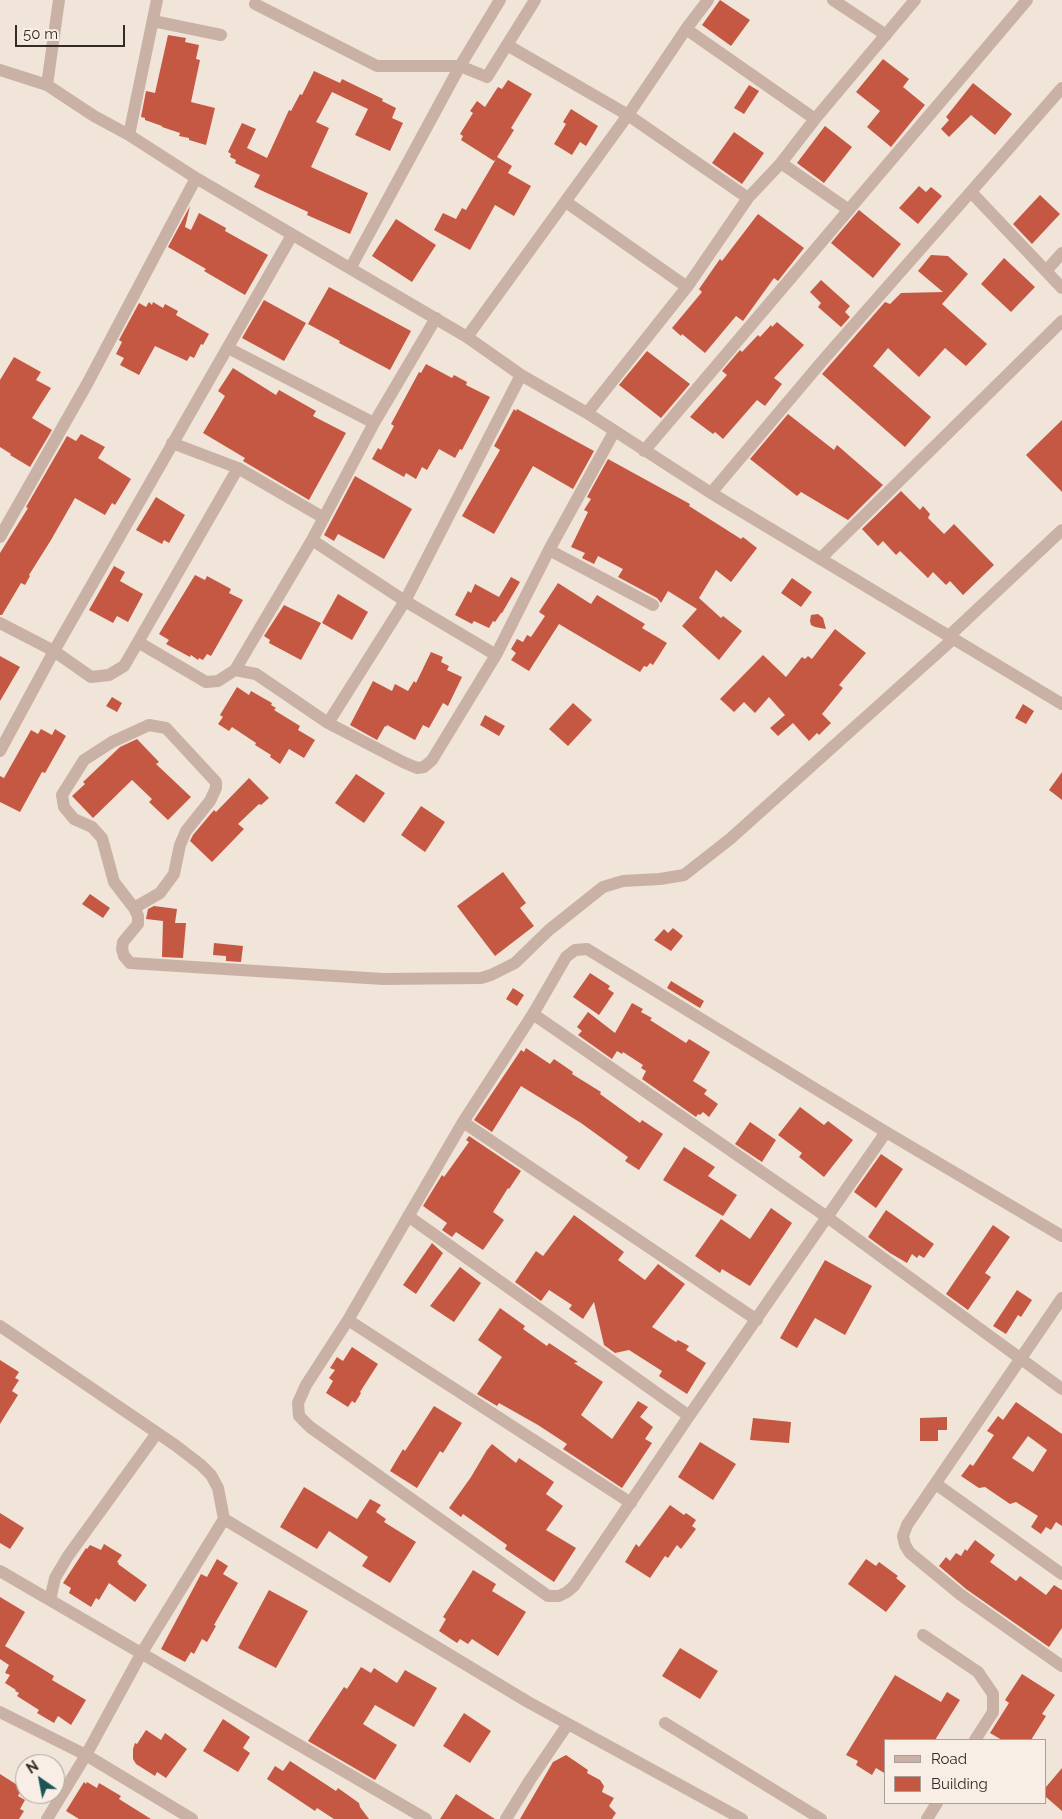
<!DOCTYPE html>
<style>
body{margin:0}
#map{position:relative;width:1062px;height:1819px;overflow:hidden;background:#f1e4d9;font-family:Raleway,sans-serif}
canvas{display:block}
.legend{position:absolute;left:884px;top:1739px;width:162px;height:65px;box-sizing:border-box;background:#f9eee5;border:1px solid #aaa099;margin:0;padding:6px 9px;list-style:none;font-size:15px;color:#342a26}
.legend li{display:flex;align-items:center;gap:10px;height:25px}
.legend b{width:25px;border:1px solid #aaa099}
.north{position:absolute;left:15px;top:1754px;width:50px;height:50px;box-sizing:border-box;background:#f9eee5;border:1px solid #aaa099;border-radius:50%;rotate:327deg;font-size:14px;font-weight:700;line-height:20px;text-align:center;color:#342a26}
.north::after{content:'';display:block;margin:auto;width:18px;height:22px;background:#1c5555;clip-path:polygon(50% 0,100% 100%,50% 72%,0 100%)}
.scale{position:absolute;left:15px;top:25px;width:110px;height:22px;box-sizing:border-box;border:2px solid #342a26;border-top:0;padding-left:6px;font-size:15px;line-height:18px;white-space:nowrap;color:#342a26;-webkit-text-stroke:4px #f9eee5;paint-order:stroke}
</style>
<div id="map">
<canvas width="1062" height="1819"></canvas>
<ul class="legend">
<li><b style="height:6px;background:#c9b2a5"></b>Road</li>
<li><b style="height:14px;background:#c55842"></b>Building</li>
</ul>
<div class="north">N</div>
<div class="scale">50 m</div>
</div>
<script>
const ctx = document.querySelector('canvas').getContext('2d');
ctx.lineJoin = 'round';
function fillPath(path, color) {
  ctx.fillStyle = color;
  ctx.fill(path, 'evenodd');
}
function poly(rows) {
  const path = new Path2D();
  for (const r of rows) {
    path.moveTo(r[0], r[1]);
    for (let i = 2; i < r.length; i += 2) path.lineTo(r[i], r[i + 1]);
  }
  return path;
}
function stroke(path, color, width, dash) {
  ctx.strokeStyle = color;
  ctx.lineWidth = width;
  ctx.lineCap = dash ? 'butt' : 'round';
  ctx.setLineDash(dash || []);
  ctx.stroke(path);
}
fillPath(poly([
 [720,0,750,20,731,46,702,25],
 [168,35,186,38,185,42,199,45,196,59,200,60,191,102,215,108,206,145,189,140,189,138,179,136,180,133,162,127,162,126,145,120,145,118,141,117,146,91,155,93],
 [883,59,909,79,903,87,925,105,891,147,867,127,880,111,856,92],
 [314,71,340,83,342,79,383,99,382,101,396,108,392,118,403,123,390,151,355,135,368,109,332,92,316,122,329,128,311,167,368,193,350,234,307,215,308,212,254,187,260,175,235,163,236,160,230,157,231,154,228,152,242,123,256,129,247,148,267,158,289,110,291,111,300,94,302,95],
 [508,80,532,94,511,128,514,130,497,157,512,166,508,173,531,186,514,216,495,205,470,250,434,230,443,213,456,219,462,208,466,210,496,159,494,161,461,140,463,136,460,134,473,113,470,111,477,101,485,107,498,87,502,89],
 [973,83,1012,114,995,135,971,115,949,137,941,129,949,120,946,117],
 [749,85,759,91,744,114,734,108],
 [571,109,598,126,586,146,580,142,572,155,554,144,566,124,563,122],
 [825,126,852,147,824,183,797,163],
 [734,132,764,153,742,184,712,163],
 [919,186,926,192,931,187,942,196,918,224,899,208],
 [1040,195,1060,214,1032,244,1013,224],
 [190,206,185,227,191,230,199,213,226,228,225,231,268,255,245,295,204,271,206,269,168,247],
 [859,210,901,244,873,278,831,243],
 [758,214,804,248,778,281,774,278,743,321,736,316,705,353,682,334,681,336,672,328,702,292,699,289,720,259,722,261],
 [396,219,436,245,412,282,372,256],
 [931,255,948,256,968,274,942,304,987,344,966,366,945,348,919,377,888,348,873,366,931,417,905,447,822,374,885,302,890,304,901,293,943,292,918,271],
 [1004,258,1035,287,1011,312,981,284],
 [821,280,850,306,845,312,850,317,841,327,818,307,821,303,810,292],
 [329,287,411,331,390,370,339,343,340,341,308,324],
 [264,300,306,323,284,361,242,338],
 [149,302,152,305,153,302,163,308,165,304,178,311,176,315,209,334,203,345,201,344,194,358,190,356,187,361,155,346,139,375,120,365,124,358,116,354,122,342,119,340,139,303,146,307],
 [777,322,804,345,774,378,782,384,765,406,757,400,723,439,715,432,713,434,690,417,727,375,722,371,740,350,742,352,758,335,760,337,771,325,772,327],
 [647,351,690,384,661,418,619,385],
 [14,357,41,372,36,380,51,388,32,418,52,430,30,467,10,455,11,454,0,447,0,380],
 [426,364,452,378,454,375,467,382,466,385,490,397,462,450,460,449,455,458,439,449,427,470,422,467,416,479,406,473,404,477,372,459,378,448,381,450,394,426,391,424,419,372,421,373],
 [233,368,276,395,279,390,316,411,313,416,346,433,309,500,243,461,245,458,203,433,225,396,218,391],
 [514,409,516,411,517,409,594,451,573,489,533,466,494,534,462,516,500,450,494,446],
 [788,414,834,450,837,445,883,485,848,520,801,492,797,496,750,459],
 [1062,420,1062,492,1026,455],
 [81,434,105,447,98,458,131,479,115,505,112,503,105,515,75,498,51,540,29,575,30,576,25,585,21,583,2,615,0,615,0,553,28,508,26,507,67,436,76,441],
 [608,459,690,504,689,506,741,539,743,537,757,548,731,582,716,570,699,598,721,618,723,616,742,631,719,660,682,626,697,609,668,591,661,603,657,598,618,577,623,569,598,556,594,564,582,558,585,553,571,547,588,512,584,510,591,499,587,497],
 [355,476,412,509,384,559,338,534,334,541,324,535],
 [901,491,920,510,923,506,930,514,928,518,944,534,954,524,994,565,963,595,950,581,946,585,933,572,928,578,900,551,896,555,883,541,878,546,862,529],
 [156,497,185,515,169,543,164,540,162,544,136,530],
 [114,566,125,572,120,581,143,594,128,622,117,616,113,623,89,610],
 [195,575,205,580,207,576,231,589,229,593,243,600,211,656,207,654,203,660,199,658,198,660,191,655,190,657,166,644,169,640,159,634],
 [511,577,520,582,502,613,501,613,495,622,493,621,489,628,474,621,472,624,455,615,468,591,471,593,475,584,499,597],
 [792,578,812,592,801,607,781,593],
 [558,583,591,604,597,595,645,624,642,628,667,643,653,665,650,663,647,667,644,666,640,672,559,624,529,671,511,660,516,653,511,649,517,639,523,642,527,635,531,637,545,616,539,612],
 [338,594,368,612,352,640,322,623],
 [284,605,321,623,301,660,269,643,270,640,264,636],
 [818,614,823,618,826,629,815,627,811,625,810,621,811,615],
 [835,629,866,653,839,685,843,688,822,714,831,723,819,735,817,733,809,741,793,723,778,736,770,728,785,715,769,697,755,713,744,702,734,712,720,699,763,655,786,677,802,657,805,659,808,656,812,659],
 [431,652,443,657,441,662,449,666,447,670,462,677,448,706,443,703,429,728,423,725,415,740,387,725,386,727,385,726,377,740,350,725,373,681,392,691,395,684,408,691,414,681,416,683],
 [0,656,20,667,0,701],
 [237,687,249,695,251,691,272,703,271,705,276,708,274,710,300,726,298,730,315,740,304,758,289,749,280,764,270,757,271,755,255,745,256,743,232,727,229,731,218,724,223,717,220,715],
 [112,697,122,703,117,712,106,706],
 [573,703,592,720,568,746,549,729],
 [1023,704,1034,711,1026,724,1015,718],
 [485,715,505,726,499,736,480,725],
 [41,729,52,735,55,729,66,736,45,773,42,772,20,812,0,802,0,776,4,778,31,730,38,734],
 [137,739,159,762,156,764,191,797,168,820,149,802,152,799,132,780,93,818,72,796,85,784,83,782,120,747],
 [1062,772,1062,800,1049,790],
 [356,774,385,793,364,823,335,803],
 [249,778,269,798,261,805,259,804,238,824,244,829,212,862,190,841,193,835,214,810,216,812],
 [421,806,445,822,425,852,401,835],
 [503,872,526,903,520,908,534,926,495,956,457,906],
 [90,894,110,908,103,918,82,904],
 [154,906,177,909,175,923,186,923,183,958,162,957,163,921,146,919,148,909],
 [673,928,683,936,671,951,654,940,664,929,668,933],
 [214,943,243,946,241,962,226,961,226,956,213,955],
 [590,973,610,986,608,989,614,993,599,1015,573,997],
 [671,981,704,1001,700,1008,667,988],
 [513,988,524,995,517,1006,506,999],
 [632,1003,643,1009,641,1012,652,1018,650,1020,686,1043,689,1039,710,1052,693,1081,707,1090,704,1094,718,1104,709,1117,703,1112,700,1115,698,1114,696,1117,642,1079,646,1071,641,1068,643,1065,623,1052,622,1054,617,1051,612,1059,578,1035,582,1031,577,1027,588,1012,615,1033],
 [526,1048,550,1064,554,1059,573,1072,572,1074,601,1092,600,1094,640,1123,642,1120,663,1134,639,1170,625,1161,628,1157,581,1123,521,1086,492,1132,474,1120,521,1050,524,1052],
 [800,1107,824,1125,828,1121,853,1140,824,1177,799,1157,802,1153,778,1135],
 [750,1122,776,1140,762,1162,735,1144],
 [469,1136,521,1171,509,1189,508,1188,493,1212,504,1220,483,1250,456,1232,452,1237,442,1230,447,1223,423,1206,442,1175,444,1177,469,1142,466,1140],
 [684,1147,715,1167,708,1176,737,1195,723,1216,663,1180],
 [881,1154,903,1169,876,1208,854,1192],
 [771,1208,792,1223,750,1286,722,1269,720,1273,695,1256,721,1219,750,1239],
 [886,1210,934,1244,924,1258,919,1255,917,1258,912,1254,907,1263,890,1253,868,1237],
 [574,1215,624,1252,618,1260,645,1280,658,1264,685,1284,652,1327,676,1342,678,1340,689,1346,686,1350,706,1363,687,1394,659,1376,662,1371,629,1350,615,1353,604,1345,594,1302,583,1319,569,1309,572,1305,549,1290,541,1301,515,1282,536,1251,543,1256],
 [993,1225,1010,1237,985,1273,991,1277,968,1310,946,1294],
 [432,1243,443,1253,416,1294,403,1285],
 [825,1260,872,1286,845,1335,815,1318,797,1348,780,1338],
 [460,1267,481,1283,454,1322,430,1306],
 [1017,1290,1032,1300,1021,1317,1018,1315,1006,1334,993,1326],
 [500,1308,525,1326,523,1329,547,1346,549,1343,578,1362,574,1363,603,1382,581,1415,612,1439,638,1401,648,1407,640,1417,653,1427,645,1439,652,1443,622,1488,566,1451,563,1449,567,1444,538,1425,499,1403,497,1406,477,1394,502,1357,478,1340],
 [352,1347,378,1364,360,1392,361,1393,355,1403,352,1401,348,1407,326,1393,333,1381,329,1378,335,1370,330,1368,337,1357,343,1361],
 [0,1360,19,1372,15,1378,19,1380,12,1391,18,1395,0,1424],
 [1016,1402,1062,1434,1062,1526,1056,1522,1051,1530,1046,1527,1041,1534,1031,1527,1038,1516,1016,1502,1010,1504,985,1487,979,1488,961,1476,970,1464,973,1466,994,1435,987,1431,998,1416,1003,1420],
 [1028,1436,1047,1450,1033,1472,1012,1458],
 [434,1406,462,1423,443,1453,440,1451,417,1488,390,1471,403,1449,405,1451],
 [947,1417,947,1430,938,1430,938,1441,920,1441,920,1418],
 [753,1418,791,1422,789,1443,750,1440],
 [700,1442,736,1464,713,1500,678,1477],
 [492,1444,516,1463,519,1458,554,1482,546,1494,563,1506,546,1530,576,1548,554,1582,505,1549,507,1545,463,1514,461,1517,449,1508,471,1477,487,1450],
 [304,1487,357,1519,370,1499,381,1505,376,1512,386,1519,384,1522,416,1542,390,1583,362,1566,368,1557,329,1531,317,1549,280,1527],
 [670,1505,684,1515,686,1513,696,1520,692,1526,696,1529,681,1549,677,1545,668,1558,665,1556,650,1578,625,1562,636,1544,639,1547],
 [0,1513,24,1528,10,1549,0,1543],
 [975,1540,995,1555,990,1562,1016,1581,1020,1576,1046,1595,1054,1585,1062,1590,1062,1628,1049,1647,966,1589,939,1566,946,1557,950,1561,956,1553,961,1556,965,1549,967,1551],
 [104,1544,122,1555,117,1562,119,1563,118,1564,147,1585,135,1602,109,1583,99,1600,96,1598,91,1607,69,1593,71,1588,63,1583,86,1548,87,1549,90,1545,101,1550],
 [217,1559,228,1566,223,1574,238,1583,214,1625,216,1626,207,1642,202,1639,194,1654,191,1652,185,1662,161,1649,201,1574,207,1577],
 [866,1559,876,1566,879,1562,898,1576,896,1578,906,1586,886,1612,848,1584],
 [473,1570,496,1584,492,1591,526,1612,498,1656,472,1639,468,1644,460,1639,457,1643,439,1631,446,1619,443,1617],
 [269,1590,308,1611,276,1668,238,1648],
 [0,1597,25,1612,5,1646,54,1676,52,1680,86,1700,71,1725,58,1716,54,1723,37,1713,39,1710,17,1696,19,1693,15,1691,16,1690,5,1683,10,1675,5,1673,9,1665,0,1659],
 [680,1648,718,1671,700,1699,662,1676],
 [361,1667,371,1673,374,1668,397,1683,405,1670,437,1688,414,1727,375,1705,363,1724,397,1745,375,1780,308,1741,344,1687,347,1689],
 [1022,1674,1055,1695,1042,1714,1046,1716,1031,1740,1002,1740,990,1733,1009,1703,1005,1700],
 [895,1675,941,1702,947,1692,960,1700,935,1740,886,1740,886,1774,876,1768,872,1775,856,1765,858,1761,846,1755],
 [464,1713,491,1731,470,1763,443,1746],
 [223,1719,250,1737,243,1748,250,1753,238,1772,203,1751],
 [146,1730,161,1740,165,1733,187,1749,166,1778,157,1772,155,1776,136,1764,133,1759,133,1749,135,1743,137,1744],
 [566,1755,588,1770,587,1773,600,1780,604,1786,602,1792,614,1798,609,1806,616,1813,612,1819,520,1819,553,1762],
 [290,1761,336,1791,338,1788,359,1803,360,1807,369,1819,334,1819,317,1808,315,1811,267,1779,275,1766,283,1771],
 [1062,1768,1062,1811,1046,1797,1046,1787],
 [0,1774,22,1788,18,1796,25,1800,20,1809,24,1811,19,1819,0,1819],
 [84,1782,86,1784,87,1782,97,1788,99,1783,121,1796,119,1799,151,1819,79,1819,66,1811],
 [456,1794,495,1819,440,1819]
]), '#c55842');
stroke(poly([
 [500,0,460,66,487,77,535,0],
 [833,0,886,35],
 [255,4,377,66,460,66,351,267],
 [153,21,221,35],
 [686,29,815,119],
 [507,45,628,115,748,198],
 [0,70,47,85,94,116,129,135,196,178,467,337,521,375,587,413,711,493,1062,704],
 [47,85,59,0],
 [129,135,157,0],
 [781,163,849,210],
 [971,192,1062,288],
 [566,202,687,287],
 [1046,271,1062,253],
 [467,337,628,115,686,29,708,0],
 [228,348,374,423],
 [587,413,687,287,748,198,781,163,815,119,915,0],
 [172,443,238,468,324,518],
 [644,451,1027,0],
 [711,493,824,359,1062,88],
 [0,537,87,384,196,178],
 [312,540,405,601,496,655],
 [549,550,653,605],
 [820,559,1062,321],
 [0,623,54,651,91,677,109,675,124,666,138,642,206,682,218,681,235,670,312,540,374,423,436,318],
 [949,636,1062,530],
 [138,642,238,468],
 [235,670,256,674,328,723,403,762,417,768,424,767,432,760,496,655,549,550,614,432],
 [328,723,405,601,521,375],
 [0,751,54,651,292,235],
 [134,908,160,893,174,874,180,845,186,831,210,801,216,788,216,782,166,728,149,725,112,742,84,760,62,795,64,807,74,819,92,827,102,838,114,882,134,908,138,916,138,924,123,942,122,949,124,956,130,963,383,979,481,978,491,975,515,963,549,930,603,887,623,881,660,879,684,875,730,839,953,639],
 [533,1014,827,1217,1062,1389],
 [463,1122,757,1320],
 [886,1132,689,1416,574,1586,567,1592,559,1596,548,1596,310,1427,299,1416,298,1403,306,1385,348,1320,463,1122,533,1014,566,957,575,950,587,949,886,1132,1062,1236],
 [408,1216,689,1416],
 [1062,1298,907,1525,903,1536,905,1545,910,1553,961,1595,1062,1666],
 [348,1320,631,1503],
 [0,1326,175,1445,201,1465,211,1475,218,1488,224,1519,141,1654,86,1755,47,1819],
 [936,1484,1062,1574],
 [224,1519,528,1702,742,1819],
 [0,1571,426,1819],
 [50,1600,55,1578,68,1556,157,1433],
 [923,1635,978,1672,993,1694,993,1712,975,1740],
 [0,1712,86,1755,192,1819],
 [665,1723,821,1819],
 [506,1819,530,1780,568,1724],
 [927,1819,937,1803]
]), '#c9b2a5', 12);
</script>
